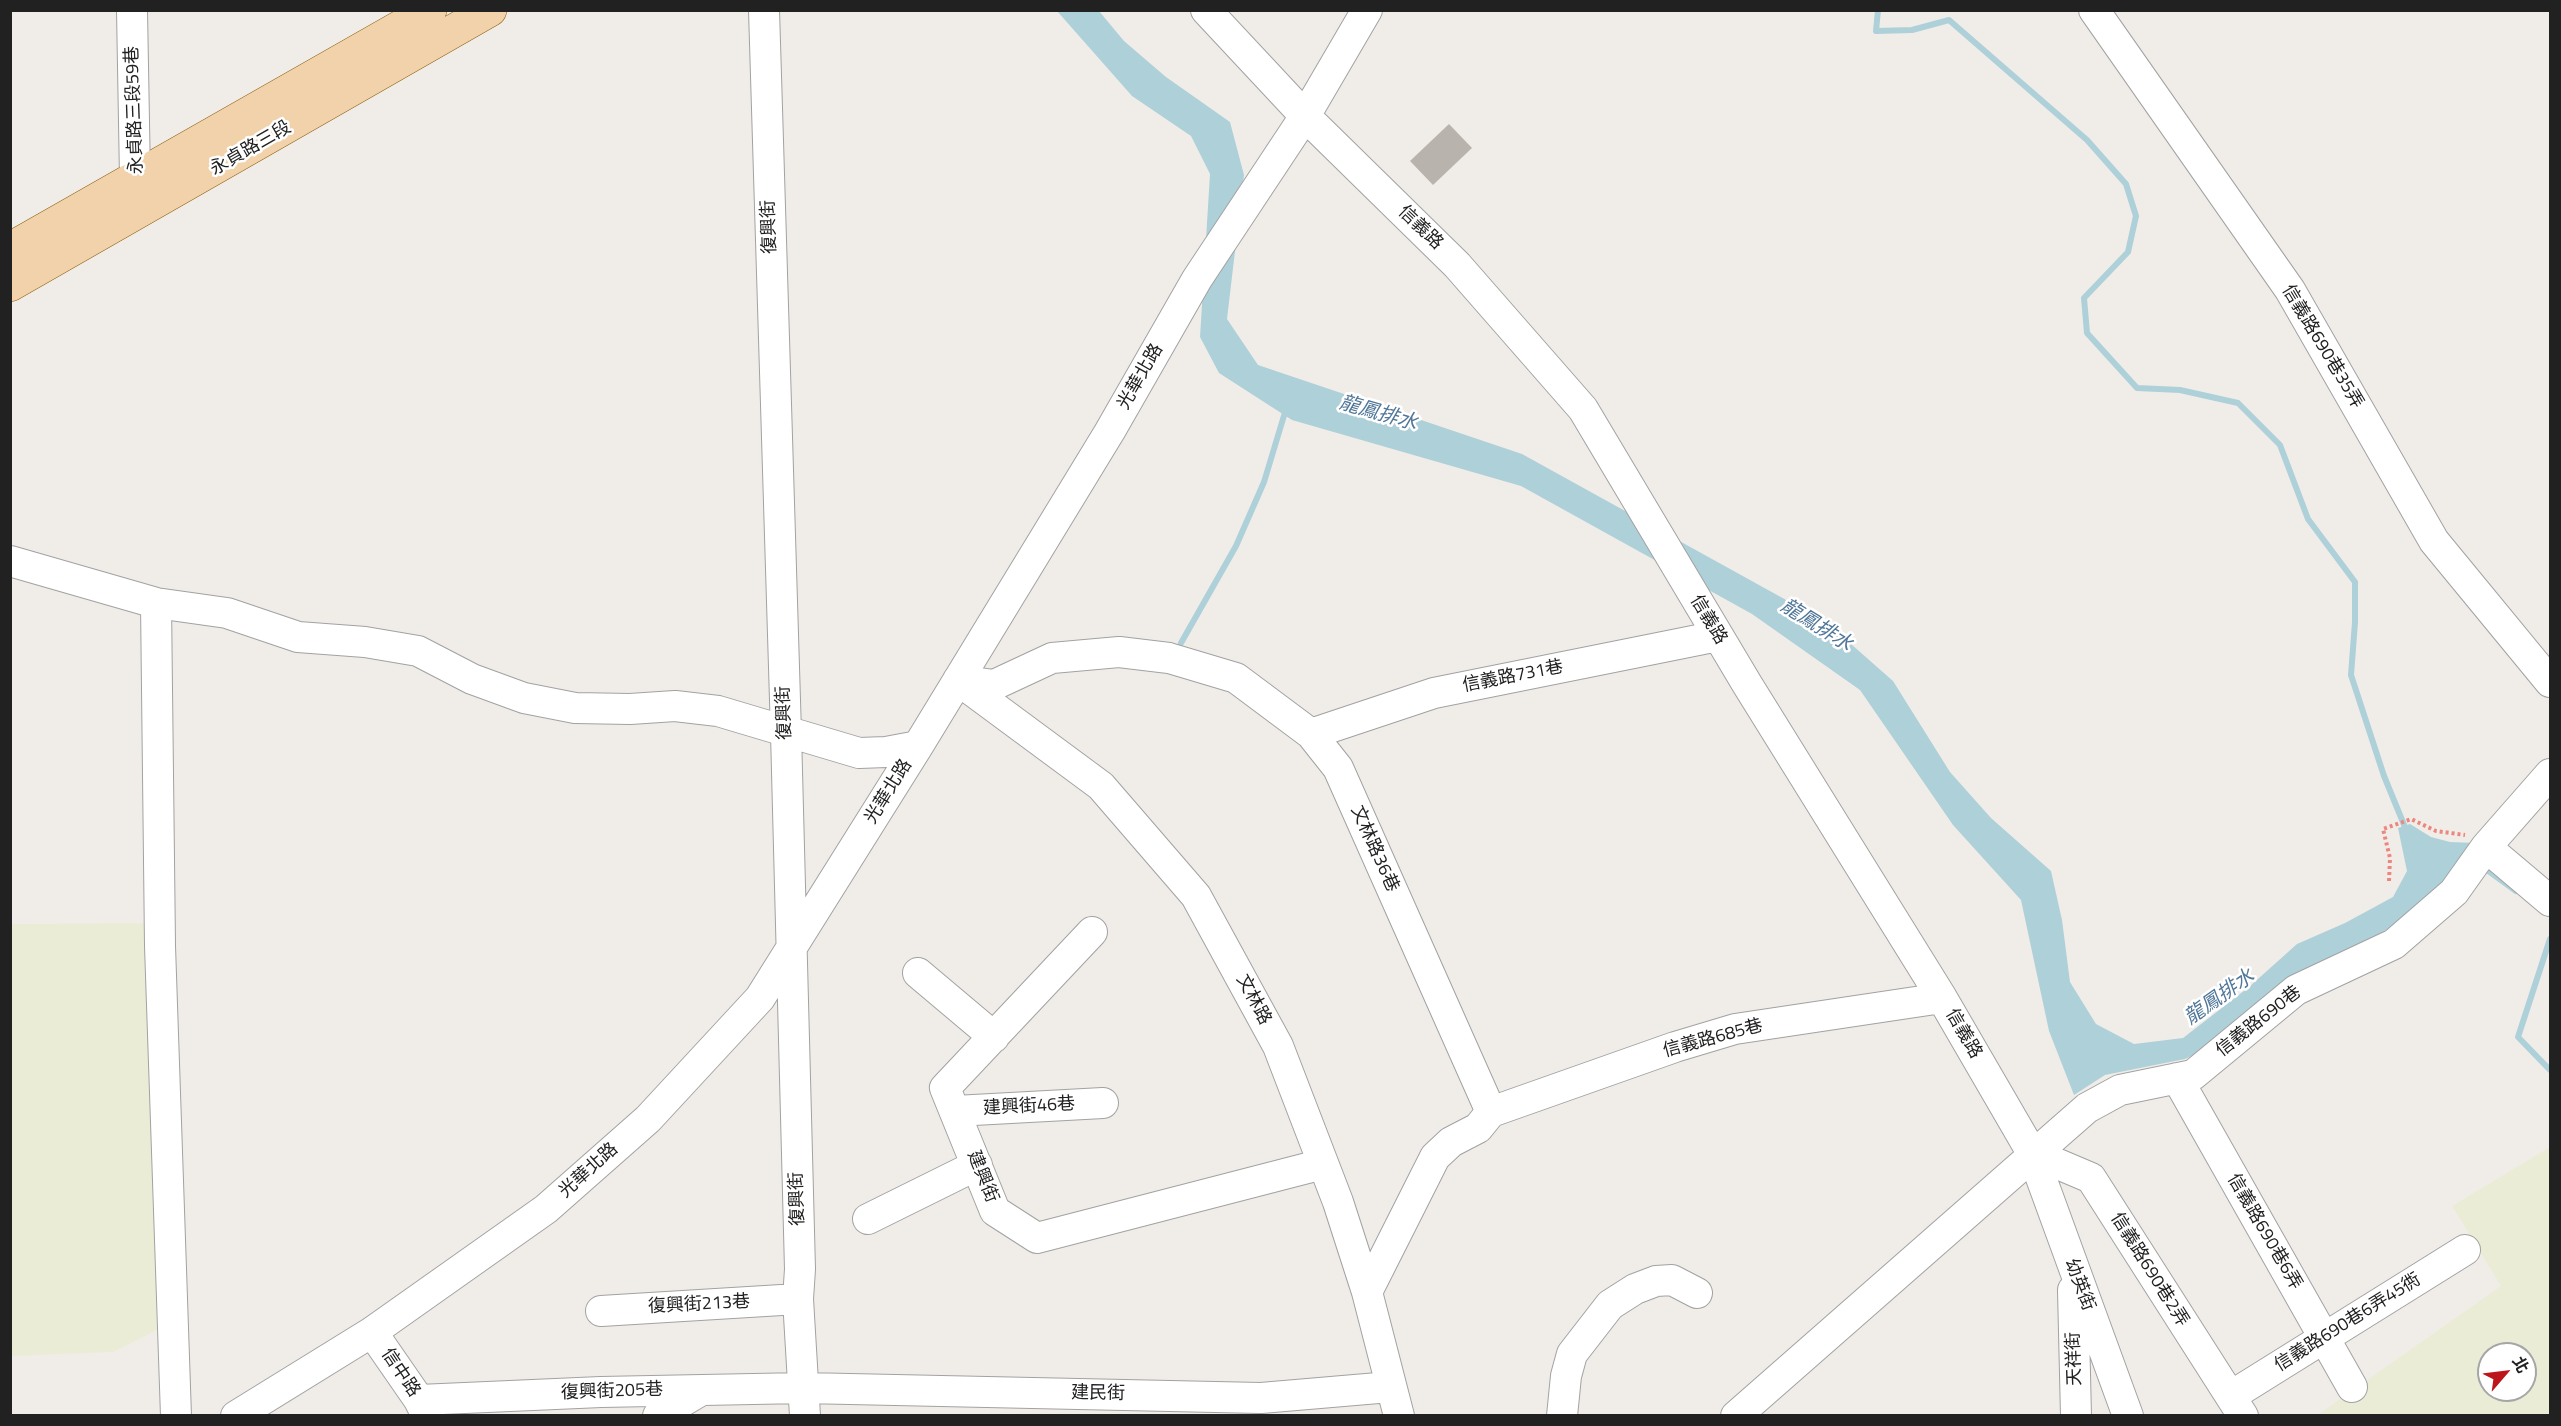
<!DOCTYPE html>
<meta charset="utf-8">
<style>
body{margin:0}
#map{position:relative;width:2561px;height:1426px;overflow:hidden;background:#f0ede9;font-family:"Titillium Web","Noto Sans TC",sans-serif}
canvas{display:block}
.frame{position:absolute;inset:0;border:12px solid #212121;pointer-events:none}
.north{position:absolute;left:2477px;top:1342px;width:60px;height:60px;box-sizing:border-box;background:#fff;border:2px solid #a6a6a6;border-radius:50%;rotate:62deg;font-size:16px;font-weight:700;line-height:24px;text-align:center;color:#212121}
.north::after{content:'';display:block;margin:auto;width:21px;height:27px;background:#bc161b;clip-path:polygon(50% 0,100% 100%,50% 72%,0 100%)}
</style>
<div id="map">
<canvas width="2561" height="1426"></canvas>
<div class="frame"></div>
<div class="north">北</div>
</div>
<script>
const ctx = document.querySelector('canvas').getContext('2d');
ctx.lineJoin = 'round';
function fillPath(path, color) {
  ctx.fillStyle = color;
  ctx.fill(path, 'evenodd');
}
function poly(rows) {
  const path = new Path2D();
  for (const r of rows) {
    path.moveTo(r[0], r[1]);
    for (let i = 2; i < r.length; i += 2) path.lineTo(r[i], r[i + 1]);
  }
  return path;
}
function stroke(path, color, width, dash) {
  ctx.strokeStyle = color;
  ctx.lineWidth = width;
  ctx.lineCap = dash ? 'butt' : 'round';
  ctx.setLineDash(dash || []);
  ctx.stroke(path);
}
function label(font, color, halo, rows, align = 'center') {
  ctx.font = font + ' "Titillium Web","Noto Sans TC",sans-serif';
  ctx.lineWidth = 5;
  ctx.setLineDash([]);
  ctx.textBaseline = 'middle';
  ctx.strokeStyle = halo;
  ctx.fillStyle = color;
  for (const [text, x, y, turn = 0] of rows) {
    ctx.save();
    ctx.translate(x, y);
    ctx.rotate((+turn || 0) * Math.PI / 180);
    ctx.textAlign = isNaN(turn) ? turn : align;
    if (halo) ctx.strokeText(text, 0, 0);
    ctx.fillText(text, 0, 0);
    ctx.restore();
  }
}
fillPath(poly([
 [154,923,159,1329,113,1352,11,1356,10,924],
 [2550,1147,2550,1415,2316,1416,2501,1286,2452,1206],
 [2489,1354,2525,1354,2525,1390,2489,1390]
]), '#ebecd6');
fillPath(poly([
 [1057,11,1099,11,1124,41,1166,77,1230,122,1244,175,1227,319,1258,365,1522,454,1826,622,1893,681,1950,772,1991,818,2051,871,2062,920,2070,982,2096,1024,2134,1044,2183,1038,2249,987,2297,944,2345,923,2393,897,2407,871,2398,828,2410,824,2431,837,2450,842,2476,843,2461,868,2412,915,2355,948,2216,1044,2185,1059,2105,1075,2074,1095,2049,1031,2021,900,1953,825,1860,690,1752,614,1521,486,1292,420,1219,373,1200,337,1210,174,1191,136,1132,96]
]), '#aed0d9');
stroke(poly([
 [1878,10,1876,31,1912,30,1949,20,2087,140,2126,184,2136,216,2128,252,2084,298,2087,333,2137,388,2180,390,2238,403,2280,445,2308,519,2355,582,2355,622,2351,675,2384,776,2407,832],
 [1181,643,1236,546,1264,482,1286,409],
 [2483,867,2516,891],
 [2550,939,2518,1037,2550,1070]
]), '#aed0d9', 6);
fillPath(poly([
 [1449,124,1472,148,1433,185,1410,161]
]), '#b9b3ae');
const minor = poly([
 [132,10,135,178,144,196],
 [764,10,786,733,800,1269,798,1299,805,1416],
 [1206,10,1305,116,1457,265,1583,409,1747,684,1942,998,2032,1153,2128,1416],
 [2094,10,2290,290,2434,541,2550,682],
 [10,561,156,603,227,613,298,637,365,642,418,651,472,679,524,698,575,708,630,709,675,706,718,711,859,753,886,752,918,746],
 [156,603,160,946,176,1416],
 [958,680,994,685,1052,658,1119,652,1169,658,1236,678,1311,734,1338,768,1491,1112,1478,1128,1451,1142,1435,1157,1367,1292],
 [959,681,1101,786,1196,896,1278,1046,1338,1202,1367,1292,1399,1416],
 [1311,734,1434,693,1718,636],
 [2486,847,2550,901],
 [1092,932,945,1088,995,1211,1037,1238,1323,1164],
 [918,973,994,1037],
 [2177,1078,2352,1387],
 [955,1111,1103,1103],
 [1491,1112,1675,1047,1735,1029,1942,998],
 [2032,1153,2091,1178,2243,1416],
 [868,1219,977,1165],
 [2073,1290,2076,1416],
 [601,1311,798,1299],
 [372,1332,419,1400,427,1416],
 [2231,1396,2465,1250],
 [419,1400,601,1392,804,1388,1261,1398,1390,1387],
 [236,1416,372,1332,546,1209,648,1119,760,998,918,746,1110,431,1197,279,1305,116,1367,10],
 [658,1416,700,1391],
 [1562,1416,1566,1376,1572,1354,1610,1305,1635,1289,1656,1281,1672,1280,1697,1293],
 [1736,1416,2087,1108,2120,1090,2193,1075,2296,990,2394,944,2454,892,2486,847,2550,774]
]);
const major = poly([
 [10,249,430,10],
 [10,285,490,10]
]);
stroke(minor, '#a2a2a2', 32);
stroke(major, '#8d6111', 34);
stroke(poly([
 [2389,881,2390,858,2383,829,2411,819,2436,831,2465,835]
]), '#eb877f', 4, [3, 3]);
stroke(minor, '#fff', 30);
stroke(major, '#f2d2ab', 33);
label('18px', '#212121', '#fff', [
 ["永貞路三段59巷",135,110,-92],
 ["永貞路三段",251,149,-30],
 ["復興街",770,227,-92],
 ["信義路",1420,228,44],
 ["信義路690巷35弄",2322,347,59],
 ["光華北路",1141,377,-60],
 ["信義路",1708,620,59],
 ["信義路731巷",1513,677,-11],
 ["復興街",785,713,-92],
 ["光華北路",889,792,-58],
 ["文林路36巷",1374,849,66],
 ["文林路",1253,1000,62],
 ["信義路690巷",2259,1022,-38],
 ["信義路",1963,1034,60],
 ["信義路685巷",1713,1039,-15],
 ["建興街46巷",1029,1107,-3],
 ["光華北路",589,1171,-42],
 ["建興街",982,1177,68],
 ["復興街",798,1199,-92],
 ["信義路690巷6弄",2264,1232,60],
 ["信義路690巷2弄",2149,1270,58],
 ["幼英街",2079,1285,69],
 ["復興街213巷",699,1305,-3],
 ["信義路690巷6弄45衖",2348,1323,-32],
 ["天祥街",2075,1359,-92],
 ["信中路",400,1373,56],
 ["復興街205巷",612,1392,-2],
 ["建民街",1098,1394,1]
]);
label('italic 20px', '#507698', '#fff', [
 ["龍鳳排水",1378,414,16],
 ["龍鳳排水",1816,626,32],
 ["龍鳳排水",2220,998,-35]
]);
</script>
